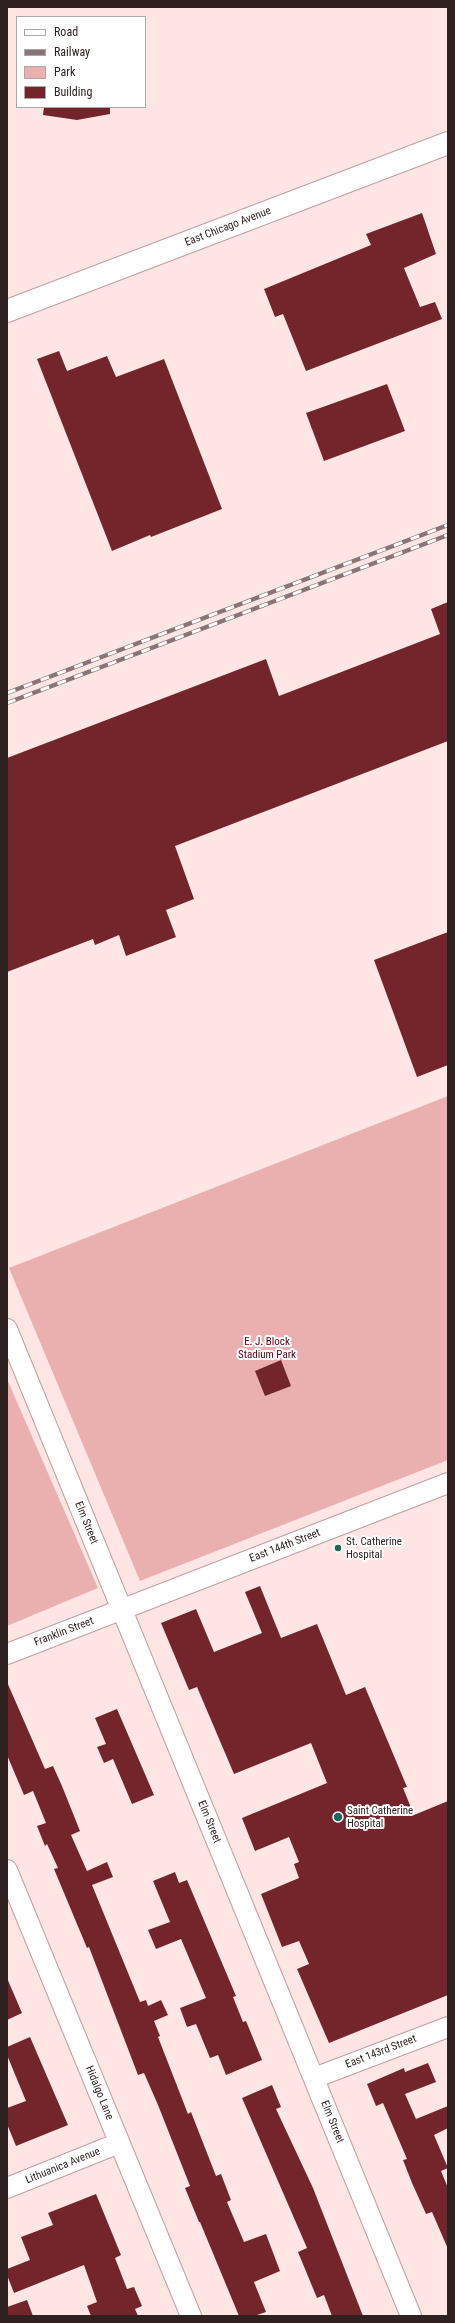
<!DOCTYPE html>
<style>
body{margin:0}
#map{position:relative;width:455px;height:2323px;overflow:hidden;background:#ffe6e5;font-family:"Roboto Condensed",sans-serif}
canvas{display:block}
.frame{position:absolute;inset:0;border:8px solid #302121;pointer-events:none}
.legend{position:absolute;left:16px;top:16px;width:130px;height:92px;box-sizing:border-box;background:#fff;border:1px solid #aca6a6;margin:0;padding:5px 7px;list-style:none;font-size:12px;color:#302121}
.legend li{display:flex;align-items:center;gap:8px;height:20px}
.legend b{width:20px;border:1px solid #aca6a6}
</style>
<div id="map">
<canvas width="455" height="2323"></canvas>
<div class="frame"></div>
<ul class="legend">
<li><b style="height:5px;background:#fff"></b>Road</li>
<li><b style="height:5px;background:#897575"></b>Railway</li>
<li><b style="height:11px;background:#e9b0af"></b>Park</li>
<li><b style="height:11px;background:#74252b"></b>Building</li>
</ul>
</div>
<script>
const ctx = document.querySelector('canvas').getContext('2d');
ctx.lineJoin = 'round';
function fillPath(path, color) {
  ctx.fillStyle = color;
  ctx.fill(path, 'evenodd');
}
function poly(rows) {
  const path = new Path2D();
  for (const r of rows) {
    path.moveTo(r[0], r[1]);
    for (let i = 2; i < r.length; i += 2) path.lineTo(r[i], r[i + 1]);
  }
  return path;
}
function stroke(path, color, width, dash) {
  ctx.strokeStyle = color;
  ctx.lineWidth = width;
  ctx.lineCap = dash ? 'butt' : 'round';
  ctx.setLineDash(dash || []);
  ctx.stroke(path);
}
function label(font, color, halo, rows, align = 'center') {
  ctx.font = font + ' "Roboto Condensed",sans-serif';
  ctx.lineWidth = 4;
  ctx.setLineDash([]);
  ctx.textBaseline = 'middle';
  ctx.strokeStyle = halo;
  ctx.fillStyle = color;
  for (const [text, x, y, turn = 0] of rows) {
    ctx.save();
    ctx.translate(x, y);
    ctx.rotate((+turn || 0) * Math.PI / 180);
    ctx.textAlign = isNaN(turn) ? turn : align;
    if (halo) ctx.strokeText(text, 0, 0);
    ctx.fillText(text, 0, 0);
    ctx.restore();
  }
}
fillPath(poly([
 [448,1096,448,1460,140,1581,9,1268],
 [7,1379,98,1588,7,1626]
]), '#e9b0af');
fillPath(poly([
 [44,107,110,107,110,114,77,120,43,115],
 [422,213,436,254,404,268,420,307,435,302,442,319,306,371,283,314,275,317,264,289,371,245,366,234],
 [59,351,67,371,107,356,116,377,164,359,222,509,151,537,150,535,112,551,37,359],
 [387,384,405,431,324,461,306,413],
 [448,602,448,741,175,846,194,899,166,910,176,937,126,956,119,935,95,945,93,939,7,972,7,758,266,659,279,696,440,634,431,609],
 [448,932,448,1065,417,1077,374,960],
 [281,1360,291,1386,265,1396,255,1371],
 [260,1586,281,1638,317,1624,346,1695,365,1687,407,1787,403,1788,414,1815,448,1801,448,1995,329,2043,297,1969,309,1964,299,1941,282,1947,261,1894,299,1878,294,1864,299,1862,289,1837,255,1851,242,1818,327,1783,311,1743,234,1774,197,1687,189,1690,161,1623,196,1609,214,1652,262,1633,245,1592],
 [7,1682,45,1769,53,1766,62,1786,80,1831,71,1835,87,1871,107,1862,113,1877,92,1885,140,2002,146,2000,148,2006,161,2000,168,2015,154,2021,160,2036,158,2037,188,2114,191,2112,216,2176,221,2174,231,2200,227,2202,244,2242,266,2234,280,2271,254,2282,266,2312,254,2316,239,2316,200,2222,199,2222,185,2188,190,2186,158,2105,144,2073,138,2075,89,1947,87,1948,54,1869,58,1868,47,1844,45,1846,37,1826,46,1823,33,1791,24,1795,7,1755],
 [117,1709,154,1795,132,1804,113,1759,104,1763,97,1747,106,1744,95,1718],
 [175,1872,179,1883,187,1880,236,1996,233,1997,243,2022,246,2021,262,2060,226,2075,218,2055,210,2058,196,2024,187,2027,180,2008,206,1998,181,1939,156,1949,148,1930,170,1922,153,1881],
 [7,1978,22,2013,7,2020],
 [30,2037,68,2125,16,2146,7,2124,7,2108,26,2101,7,2055,7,2047],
 [428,2063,436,2082,405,2094,416,2119,448,2106,448,2128,434,2135,448,2168,441,2171,448,2188,448,2249,432,2212,426,2214,412,2183,403,2160,407,2159,383,2103,376,2106,367,2084,404,2068,405,2072],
 [272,2085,281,2107,276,2109,313,2188,363,2316,332,2316,324,2295,317,2298,298,2252,307,2248,242,2098],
 [96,2194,121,2255,115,2258,127,2289,134,2287,142,2306,135,2309,138,2316,91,2316,87,2306,97,2302,84,2265,14,2293,7,2275,7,2269,30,2260,21,2237,53,2225,48,2213],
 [27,2300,33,2316,7,2316,7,2307]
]), '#74252b');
const minor = poly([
 [7,1329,411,2316],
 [7,1654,448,1483],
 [7,1870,191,2316],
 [314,2078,448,2027],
 [7,2188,119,2143]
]);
const major = poly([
 [7,311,448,143]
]);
stroke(minor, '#c49d9d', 22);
stroke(major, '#c49d9d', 24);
stroke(minor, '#fff', 20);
stroke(major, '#fff', 22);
const rail = poly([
 [7,693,448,525],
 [7,703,448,535]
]);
stroke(rail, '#897575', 4.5);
stroke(rail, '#fff', 3, [9]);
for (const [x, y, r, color] of [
 [338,1548,4,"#1d665c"],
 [338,1817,5,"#1d665c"]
]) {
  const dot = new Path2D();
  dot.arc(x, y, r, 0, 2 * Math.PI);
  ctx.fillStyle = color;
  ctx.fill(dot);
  stroke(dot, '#fff', 1.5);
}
label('11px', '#302121', '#fff', [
 ["East Chicago Avenue",228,227,-21],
 ["Elm Street",86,1523,68],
 ["East 144th Street",285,1546,-21],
 ["Franklin Street",64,1632,-21],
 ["Elm Street",209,1822,68],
 ["East 143rd Street",381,2052,-21],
 ["Hidalgo Lane",99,2093,68],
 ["Elm Street",332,2122,68],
 ["Lithuanica Avenue",63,2166,-22]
]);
label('11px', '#560212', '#fff', [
 ["E. J. Block",267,1342],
 ["Stadium Park",267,1355]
]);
label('11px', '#302121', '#fff', [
 ["St. Catherine",346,1542],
 ["Hospital",346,1555],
 ["Saint Catherine",347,1811],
 ["Hospital",347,1824]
], 'left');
</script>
